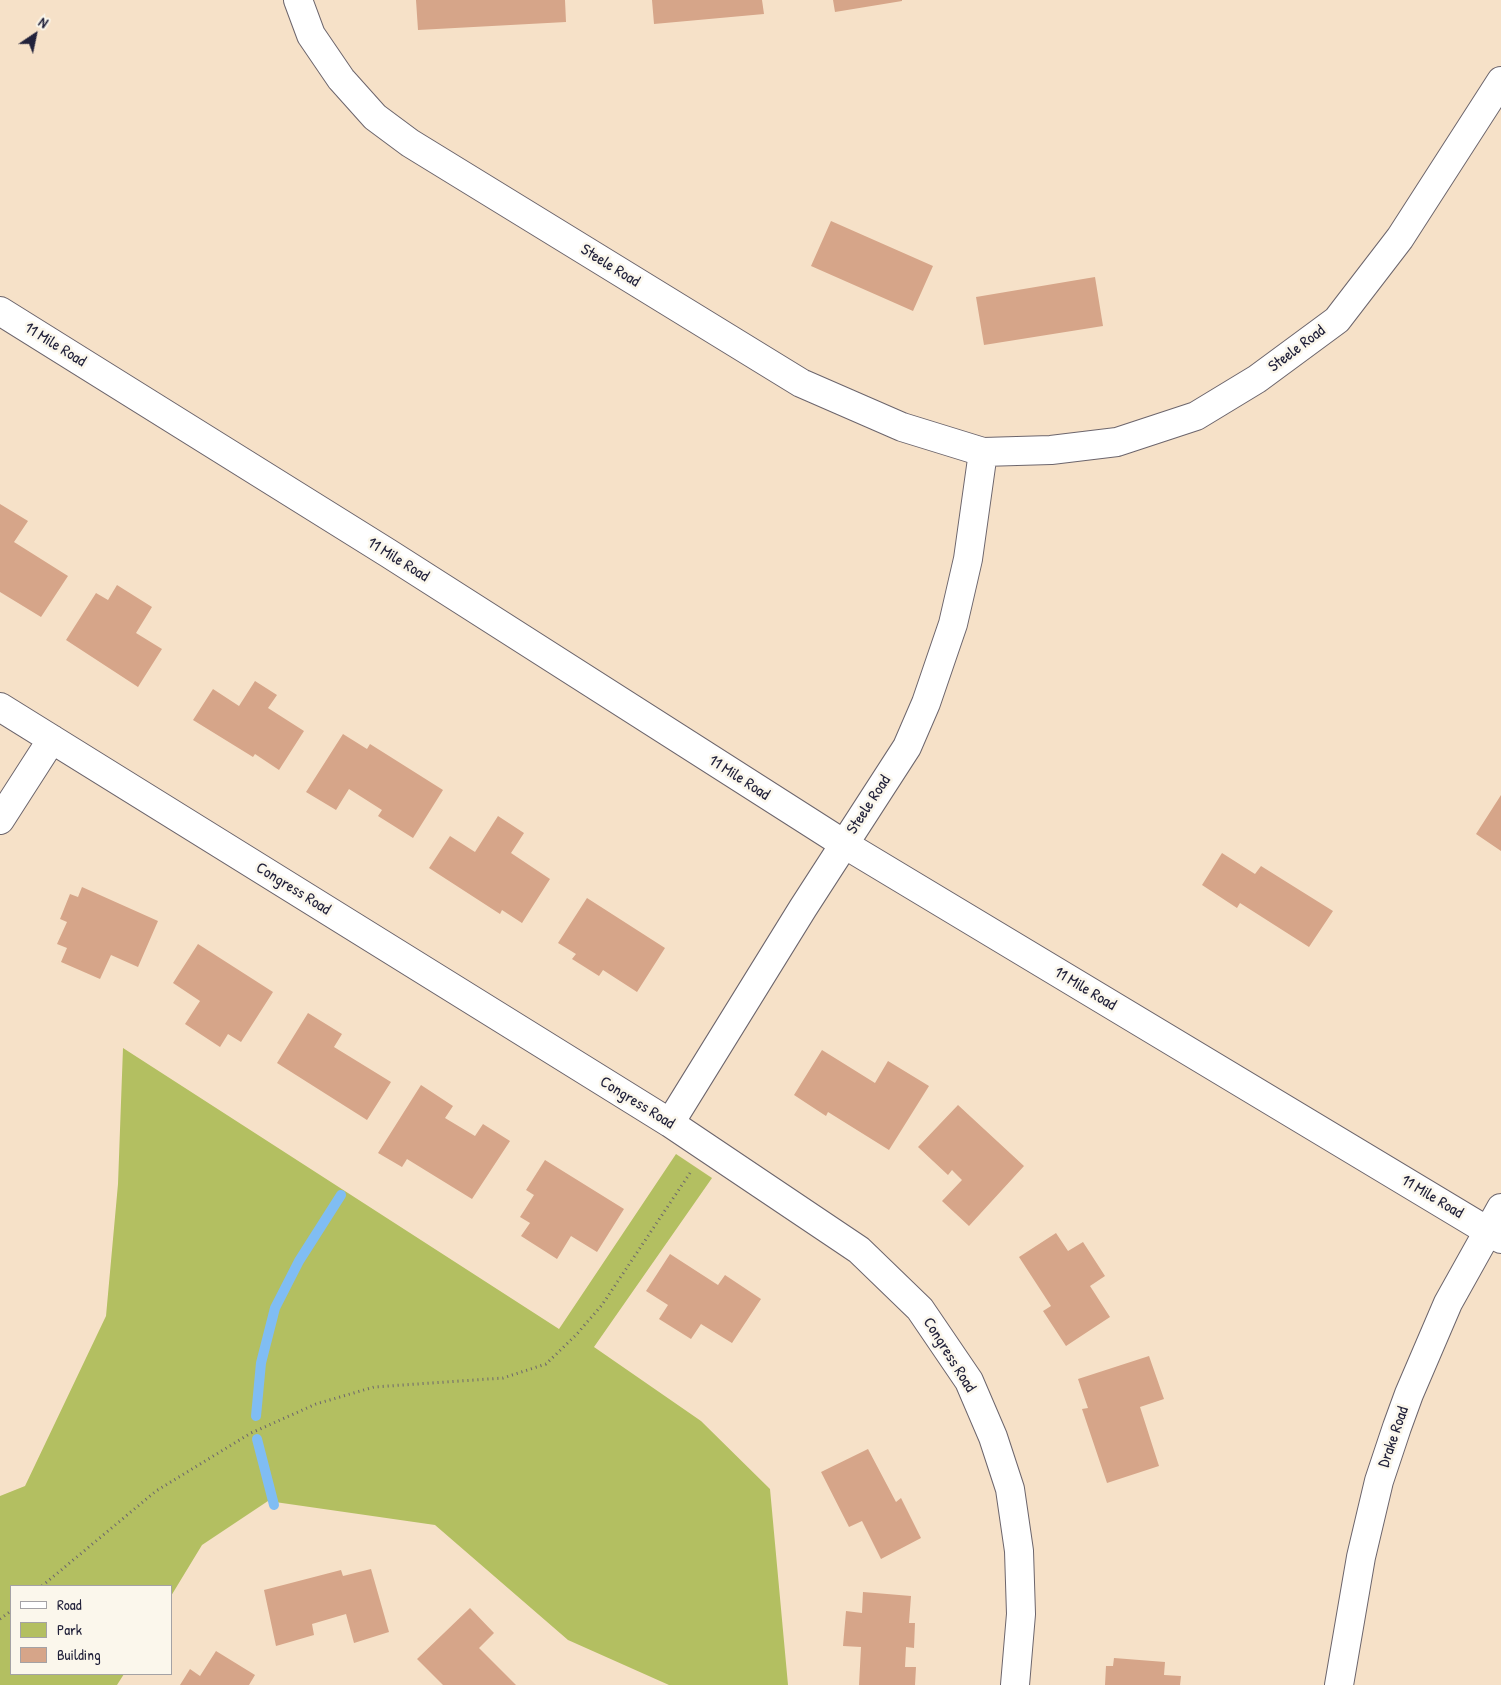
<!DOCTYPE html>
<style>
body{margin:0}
#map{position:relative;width:1501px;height:1685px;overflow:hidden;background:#f6e1c8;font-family:"Patrick Hand",sans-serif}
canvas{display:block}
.legend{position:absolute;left:10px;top:1585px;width:162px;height:90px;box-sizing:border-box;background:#fbf7ec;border:1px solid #a4a2a5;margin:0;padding:6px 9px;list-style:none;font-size:15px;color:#22223b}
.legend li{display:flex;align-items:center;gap:10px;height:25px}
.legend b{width:25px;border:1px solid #a4a2a5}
.north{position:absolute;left:10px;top:10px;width:50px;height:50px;-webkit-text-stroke:4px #fbf7ec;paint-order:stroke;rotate:34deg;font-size:14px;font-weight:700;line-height:20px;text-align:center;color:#22223b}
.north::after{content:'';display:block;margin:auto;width:18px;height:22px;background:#22223b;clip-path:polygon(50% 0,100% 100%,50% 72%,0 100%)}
</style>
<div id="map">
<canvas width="1501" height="1685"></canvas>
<ul class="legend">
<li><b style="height:6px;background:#fff"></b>Road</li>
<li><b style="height:14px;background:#b3bf61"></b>Park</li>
<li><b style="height:14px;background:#d6a589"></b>Building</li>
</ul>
<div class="north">N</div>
</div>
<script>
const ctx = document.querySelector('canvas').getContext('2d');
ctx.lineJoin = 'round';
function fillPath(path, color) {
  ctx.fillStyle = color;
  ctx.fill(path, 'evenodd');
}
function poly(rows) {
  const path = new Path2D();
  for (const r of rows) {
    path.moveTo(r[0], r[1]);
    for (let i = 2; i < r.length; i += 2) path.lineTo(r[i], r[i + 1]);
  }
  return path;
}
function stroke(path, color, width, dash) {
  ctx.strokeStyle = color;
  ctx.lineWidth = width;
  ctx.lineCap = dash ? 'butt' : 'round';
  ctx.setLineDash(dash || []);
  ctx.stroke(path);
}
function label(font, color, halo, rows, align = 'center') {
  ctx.font = font + ' "Patrick Hand",sans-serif';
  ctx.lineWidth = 5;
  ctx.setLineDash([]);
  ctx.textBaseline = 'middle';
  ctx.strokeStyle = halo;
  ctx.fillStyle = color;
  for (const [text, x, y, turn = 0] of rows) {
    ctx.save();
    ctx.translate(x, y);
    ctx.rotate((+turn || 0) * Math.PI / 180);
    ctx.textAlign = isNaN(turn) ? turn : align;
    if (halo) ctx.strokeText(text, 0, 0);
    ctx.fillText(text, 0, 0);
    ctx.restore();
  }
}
fillPath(poly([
 [123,1048,559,1329,676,1154,712,1178,594,1347,701,1421,770,1489,788,1685,669,1685,568,1640,435,1525,268,1501,202,1545,171,1596,171,1586,11,1586,11,1674,124,1674,117,1685,0,1685,0,1496,25,1486,106,1316,118,1184]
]), '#b3bf61');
stroke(poly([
 [256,1416,261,1363,275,1308,299,1261,341,1195],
 [257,1439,274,1505]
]), '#80bdf3', 10);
fillPath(poly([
 [416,0,565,0,566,22,418,30],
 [652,0,762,0,764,14,654,24],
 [833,0,902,0,902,1,835,12],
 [831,221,933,266,913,311,811,266],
 [1095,277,1103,326,984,345,976,297],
 [0,504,28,521,14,542,68,576,41,617,0,592],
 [117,585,152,607,136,633,162,649,138,687,66,640,96,593,108,600],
 [255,681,277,695,268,708,304,731,279,770,255,754,253,757,193,720,213,689,239,706],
 [343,734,367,749,370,744,443,790,413,838,378,816,382,810,349,789,336,810,306,792],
 [1501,795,1501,851,1476,834],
 [498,816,524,833,511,853,550,879,522,923,502,910,500,914,429,868,450,836,475,852],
 [1222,853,1255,874,1261,866,1333,911,1309,947,1240,903,1237,908,1202,885],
 [82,887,158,921,138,967,111,955,100,979,61,962,67,948,57,944,67,922,60,919,70,894,78,897],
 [587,898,665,948,637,992,603,970,599,976,572,959,576,954,558,943],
 [198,944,273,992,241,1042,228,1034,220,1047,185,1024,200,1001,173,983],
 [308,1013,342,1034,334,1047,391,1082,367,1120,277,1063],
 [822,1050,875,1083,888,1061,929,1086,889,1150,828,1112,826,1116,794,1095],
 [421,1085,453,1106,445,1118,475,1136,483,1124,510,1141,472,1199,407,1159,402,1167,378,1153],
 [958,1105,1024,1166,969,1226,942,1201,962,1180,952,1170,948,1175,918,1147],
 [545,1160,624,1209,597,1252,571,1236,557,1259,521,1236,530,1223,520,1217,534,1195,526,1190],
 [1056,1233,1068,1251,1083,1242,1105,1276,1090,1286,1110,1317,1066,1346,1043,1311,1051,1306,1019,1257],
 [670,1254,718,1285,725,1275,761,1299,732,1343,701,1324,691,1339,659,1319,668,1305,646,1291],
 [1149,1356,1164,1399,1140,1407,1159,1466,1107,1483,1082,1409,1088,1408,1078,1379],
 [868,1449,896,1502,901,1498,921,1538,881,1559,862,1521,849,1527,821,1472],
 [371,1569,389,1632,354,1643,346,1614,312,1624,314,1635,276,1646,264,1590,341,1570,343,1576],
 [863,1592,911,1596,909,1623,915,1623,914,1648,906,1647,905,1667,916,1667,915,1685,859,1685,861,1647,843,1646,846,1611,862,1613],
 [470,1608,494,1633,479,1648,516,1685,443,1685,417,1659],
 [216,1651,255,1675,249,1685,180,1685,190,1669,200,1676],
 [1114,1658,1165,1662,1164,1675,1181,1676,1180,1685,1105,1685,1106,1666,1113,1666]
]), '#d6a589');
const minor = poly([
 [298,0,311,35,341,79,375,117,410,143,801,383,902,427,983,452,1051,450,1117,442,1196,416,1257,379,1337,320,1400,238,1501,81],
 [0,311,388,553,844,844,1501,1239],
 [0,707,670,1123,859,1250,920,1309,969,1381,993,1437,1010,1489,1019,1551,1021,1614,1015,1685],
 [0,820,52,739],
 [670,1123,803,908,907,747,926,703,953,624,968,559,983,452],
 [1339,1685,1361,1557,1379,1481,1397,1427,1409,1394,1448,1303,1501,1208]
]);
stroke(minor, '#6c656c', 30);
stroke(poly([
 [42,1586,156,1491,251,1433,316,1404,374,1387,503,1378,546,1364,576,1335,602,1305,690,1173],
 [0,1619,11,1611]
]), '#6c656c', 3, [1, 4]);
stroke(minor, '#fff', 28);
label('16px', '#22223b', '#fbf7ec', [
 ["Steele Road",610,266,32],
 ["11 Mile Road",55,345,32],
 ["Steele Road",1297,349,-37],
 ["11 Mile Road",398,560,32],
 ["11 Mile Road",739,778,33],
 ["Steele Road",869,805,-57],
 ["Congress Road",293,889,32],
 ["11 Mile Road",1085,989,31],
 ["Congress Road",637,1103,32],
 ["11 Mile Road",1432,1197,31],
 ["Congress Road",949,1355,58],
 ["Drake Road",1394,1437,-71]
]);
</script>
